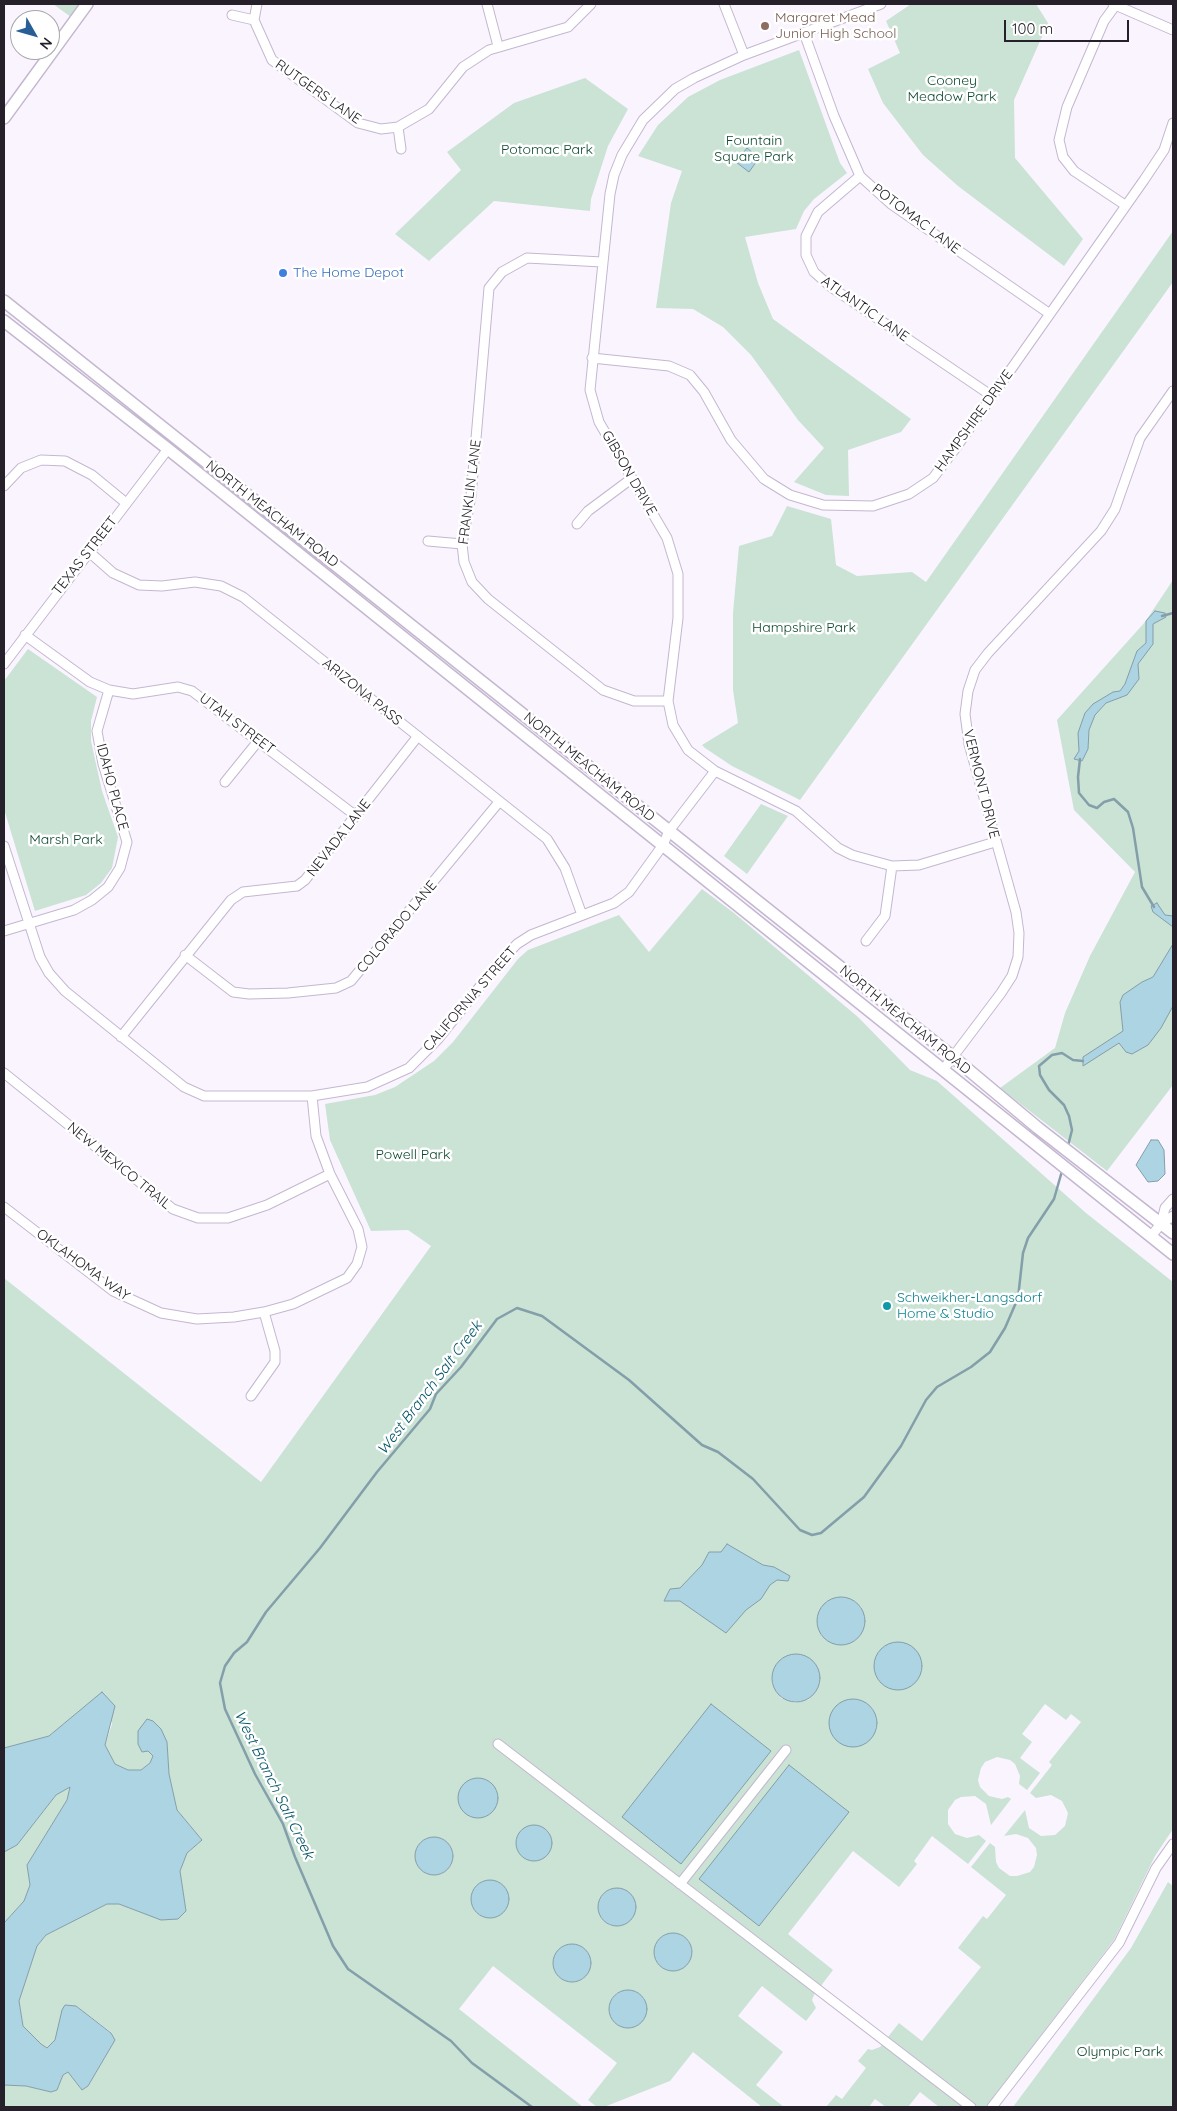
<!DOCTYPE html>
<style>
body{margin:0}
#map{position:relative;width:1177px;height:2111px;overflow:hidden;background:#faf4ff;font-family:Quicksand,sans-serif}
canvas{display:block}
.frame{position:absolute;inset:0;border:5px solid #252029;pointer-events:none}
.north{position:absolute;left:10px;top:10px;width:50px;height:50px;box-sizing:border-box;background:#fff;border:1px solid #a8a6a9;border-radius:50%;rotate:128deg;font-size:14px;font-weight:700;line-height:20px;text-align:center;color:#252029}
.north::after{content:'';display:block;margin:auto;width:18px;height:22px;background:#275e96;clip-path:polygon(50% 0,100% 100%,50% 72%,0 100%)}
.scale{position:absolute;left:1004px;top:20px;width:125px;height:22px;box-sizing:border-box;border:2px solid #252029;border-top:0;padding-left:6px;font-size:15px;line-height:18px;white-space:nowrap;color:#252029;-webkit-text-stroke:4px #fff;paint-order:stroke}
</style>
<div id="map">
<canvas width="1177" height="2111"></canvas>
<div class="frame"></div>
<div class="north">N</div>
<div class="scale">100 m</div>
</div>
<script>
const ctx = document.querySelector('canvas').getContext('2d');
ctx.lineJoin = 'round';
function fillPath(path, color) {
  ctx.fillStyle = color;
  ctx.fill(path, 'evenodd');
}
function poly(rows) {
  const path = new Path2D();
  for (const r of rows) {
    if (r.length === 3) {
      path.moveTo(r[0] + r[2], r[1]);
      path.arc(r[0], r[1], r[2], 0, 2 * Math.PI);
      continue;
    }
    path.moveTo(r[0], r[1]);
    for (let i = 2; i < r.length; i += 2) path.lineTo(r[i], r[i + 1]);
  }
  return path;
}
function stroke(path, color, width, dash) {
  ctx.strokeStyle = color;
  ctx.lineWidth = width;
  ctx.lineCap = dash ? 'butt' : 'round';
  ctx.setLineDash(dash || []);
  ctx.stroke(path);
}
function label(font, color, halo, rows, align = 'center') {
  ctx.font = font + ' Quicksand,sans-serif';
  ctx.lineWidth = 5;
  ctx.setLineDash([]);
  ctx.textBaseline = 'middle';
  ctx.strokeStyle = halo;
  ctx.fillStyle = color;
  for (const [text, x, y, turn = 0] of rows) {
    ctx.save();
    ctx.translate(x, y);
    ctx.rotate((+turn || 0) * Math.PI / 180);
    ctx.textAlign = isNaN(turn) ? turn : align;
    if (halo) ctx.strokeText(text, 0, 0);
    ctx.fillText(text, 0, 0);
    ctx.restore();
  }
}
fillPath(poly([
 [53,4,87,4,75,20],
 [911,4,1036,4,1048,23,1014,100,1015,158,1083,239,1064,266,958,186,923,155,883,103,868,69,900,53,886,21],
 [799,50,840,163,847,173,814,199,804,211,796,229,745,237,758,283,773,319,911,419,901,432,848,450,849,496,826,495,794,482,824,448,798,420,751,355,723,327,693,309,656,308,671,203,682,171,638,156,658,125,688,97,720,80],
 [585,78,628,109,608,146,591,199,590,211,494,201,429,261,395,234,461,170,447,152,514,103],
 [1173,231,1173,282,800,800,732,766,705,748,702,745,738,723,733,690,733,613,739,546,772,536,787,506,831,519,836,565,857,576,912,572,926,582],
 [1173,580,1173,1085,1107,1171,1000,1088,1055,1048,1065,1013,1090,956,1135,872,1074,810,1057,720,1145,622],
 [28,649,97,697,91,721,91,741,102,791,118,837,112,868,101,883,86,895,35,911,4,809,4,681],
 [761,804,788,816,747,874,724,856],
 [702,889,734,913,858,1017,910,1070,937,1081,1086,1213,1173,1282,1173,1829,1155,1856,1114,1940,986,2107,939,2107,920,2092,908,2107,886,2107,875,2099,869,2107,826,2107,836,2095,842,2099,866,2068,858,2061,868,2049,872,2050,880,2047,899,2023,922,2041,981,1967,958,1948,983,1916,987,1919,1006,1895,971,1867,990,1843,995,1847,996,1862,999,1868,1010,1876,1017,1876,1030,1872,1034,1867,1037,1855,1036,1848,1028,1838,1016,1834,1004,1836,1025,1810,1029,1828,1041,1836,1055,1835,1065,1826,1068,1813,1062,1801,1051,1795,1036,1798,1030,1793,1052,1765,1049,1762,1081,1722,1071,1714,1066,1720,1045,1704,1022,1734,1032,1742,1020,1758,1040,1773,1027,1790,1019,1784,1020,1776,1015,1764,1010,1760,997,1757,985,1762,981,1768,978,1780,980,1787,989,1796,1002,1799,1008,1797,1011,1799,991,1825,986,1804,975,1796,961,1797,955,1800,948,1810,948,1824,955,1834,967,1838,979,1835,986,1841,968,1864,932,1836,914,1861,917,1864,899,1887,853,1851,788,1934,833,1970,814,1995,812,2000,816,2008,806,2021,762,1986,738,2016,783,2052,756,2085,784,2107,762,2107,693,2052,670,2081,604,2107,597,2107,588,2100,617,2063,493,1966,459,2009,583,2107,4,2107,4,2085,26,2086,51,2092,57,2090,63,2075,68,2072,82,2090,88,2086,115,2040,111,2032,76,2006,65,2005,55,2040,47,2048,41,2044,23,2026,19,2001,37,1946,46,1935,107,1904,119,1904,138,1911,186,1911,180,1871,187,1853,202,1840,177,1810,169,1774,167,1742,142,1752,148,1750,153,1756,150,1763,141,1770,128,1770,115,1764,105,1745,112,1724,102,1693,49,1736,4,1748,4,1278,261,1482,431,1246,408,1230,371,1231,330,1140,325,1104,375,1095,395,1087,434,1061,453,1042,518,959,528,950,619,915,649,952],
 [842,1597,856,1602,862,1608,834,1644,821,1635,828,1601],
 [772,1675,810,1699,795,1703,781,1698,772,1683],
 [852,1699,861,1700,873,1709,877,1724,876,1731,833,1736,830,1720],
 [478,1778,491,1782,494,1810,490,1814,478,1817,472,1816],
 [541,1826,550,1833,517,1837,524,1828],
 [429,1838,450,1846,453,1852,451,1865,441,1874,423,1871,416,1862,419,1845],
 [612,1889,611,1926,601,1918,602,1895],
 [509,1898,506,1909,486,1917,476,1911],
 [679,1934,689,1941,693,1953,667,1970,657,1962,655,1956],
 [571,1945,578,1946,588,1953,591,1964,583,1979,571,1982,556,1955,560,1949],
 [635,1991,645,1999,610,2014,609,2008,613,1997,617,1993],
 [71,1786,67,1800,27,1865,30,1885,24,1901,4,1923,4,1852,17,1845,56,1795],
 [1168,1882,1173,1886,1173,2107,1013,2107,1131,1948]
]), '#cae3d4');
const water = poly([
 [747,148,759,158,749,172,736,162,747,148],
 [1155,611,1165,613,1166,617,1153,624,1153,644,1138,664,1139,679,1127,695,1106,703,1095,715,1089,730,1088,749,1082,761,1074,759,1079,751,1078,733,1085,713,1093,704,1113,692,1120,691,1125,684,1137,651,1146,643,1146,621,1155,611],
 [1157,903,1165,915,1173,916,1173,927,1153,912,1151,906,1157,903],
 [1173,944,1173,1006,1161,1028,1148,1045,1132,1054,1126,1052,1119,1043,1083,1066,1083,1057,1123,1031,1120,1002,1123,995,1142,982,1153,977,1173,944],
 [1151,1140,1158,1140,1164,1150,1165,1174,1158,1181,1148,1182,1136,1165,1151,1140],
 [727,1544,763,1565,774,1567,790,1576,788,1581,777,1580,770,1585,761,1599,746,1610,726,1633,680,1601,664,1601,670,1589,680,1588,702,1565,709,1552,721,1552,727,1544],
 [841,1621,24],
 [898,1666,24],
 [796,1678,24],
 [102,1692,115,1706,105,1745,115,1764,128,1770,141,1770,150,1763,153,1756,148,1751,142,1752,138,1744,138,1731,147,1719,153,1721,161,1729,167,1742,169,1774,177,1810,202,1840,187,1853,180,1871,186,1911,178,1919,161,1920,119,1904,107,1904,46,1935,37,1946,19,2001,23,2026,41,2044,47,2048,55,2040,62,2010,65,2005,76,2006,111,2033,115,2040,88,2086,82,2090,68,2072,63,2075,57,2090,51,2092,26,2086,4,2085,4,1923,24,1901,30,1885,27,1865,67,1800,70,1787,56,1795,17,1845,4,1852,4,1748,49,1736,102,1692],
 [853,1723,24],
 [711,1704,771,1751,681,1864,622,1817,711,1704],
 [789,1765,849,1812,759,1926,699,1879,789,1765],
 [478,1798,20],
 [534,1843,18],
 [434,1856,19],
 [490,1899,19],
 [617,1907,19],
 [673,1952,19],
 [572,1963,19],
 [628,2009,19]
]);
fillPath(water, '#add4e2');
stroke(water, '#849eaa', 1);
stroke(poly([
 [1162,616,1173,613],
 [1080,759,1078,777,1079,793,1089,805,1097,808,1104,802,1114,799,1128,812,1133,828,1142,887,1154,907],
 [1068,1146,1072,1130,1069,1116,1064,1105,1049,1090,1040,1075,1039,1066,1052,1055,1062,1053,1073,1060,1083,1061],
 [532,2107,472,2063,451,2041,348,1969,333,1946,295,1857,283,1824,255,1774,225,1709,220,1683,225,1666,234,1653,247,1642,266,1612,320,1548,377,1472,430,1409,436,1394,461,1367,497,1319,517,1308,542,1316,629,1380,702,1445,718,1452,753,1479,800,1530,812,1535,821,1533,864,1497,901,1446,926,1400,937,1387,971,1367,990,1352,1005,1328,1018,1298,1023,1253,1028,1238,1054,1199,1062,1171]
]), '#849eaa', 2.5);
const street = poly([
 [257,4,254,20,272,60,358,123,381,129,398,127,429,109,463,67,489,50,568,27,591,4],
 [487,4,498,46],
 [724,4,744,55],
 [881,4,744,55,694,78,675,89,643,120,622,155,614,175,610,194,590,390,599,422,667,538,678,574,678,618,668,701,673,725,688,750,715,771,796,811,838,848,852,855,892,866,919,865,995,842],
 [1113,4,1173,30],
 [1115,6,1104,21,1067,107,1059,140,1063,157,1074,171,1125,205],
 [232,15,254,20],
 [804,33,834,116,860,176,891,204,1050,314],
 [398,127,401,149],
 [860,176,818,212,806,236,806,255,814,272,831,287,992,396],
 [602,262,527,258,502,272,489,288,471,496,462,544,464,562,472,582,488,599,603,690,634,701,668,701],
 [592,358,669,366,690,375,704,392,731,440,764,479,790,495,823,505,873,506,909,494,933,478,955,449,1144,180,1164,150,1173,123],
 [4,486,21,468,41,460,65,461,92,475,126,503],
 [577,524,588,511,631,479],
 [428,541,462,544],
 [88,551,113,573,139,585,162,586,195,582,221,586,243,597,547,839,565,868,582,915],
 [25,635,90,682,109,690,133,694,178,687,192,691,356,816],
 [4,664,168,449],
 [225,782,259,740],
 [4,846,40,957,49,973,65,991,184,1087,204,1096,312,1096,367,1087,409,1068,438,1039,498,964,517,944,531,935,614,903,629,892,663,845,669,831,715,771],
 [4,931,74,910,92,900,108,887,120,868,127,842,103,764,97,731,109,690],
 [866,941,885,916,892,866],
 [185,955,233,992,249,994,288,993,336,988,351,981,499,802],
 [121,1037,231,900,243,892,297,886,305,880,418,736],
 [943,1070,1001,993,1012,976,1018,957,1019,933,1016,912,969,744,965,714,968,691,975,670,988,653,1101,531,1115,509,1140,438,1173,391],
 [4,1073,173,1209,198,1218,228,1218,267,1205,330,1174],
 [4,1207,113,1291,161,1313,197,1319,234,1317,264,1312,293,1304,347,1278,357,1264,362,1247,358,1229,330,1174,316,1136,312,1096],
 [1161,1224,1173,1216],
 [1151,1236,1161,1224,1165,1208,1173,1199],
 [251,1396,275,1362,275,1351,264,1312],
 [498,1744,971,2107],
 [680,1884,786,1750],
 [992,2107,1119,1943,1156,1868,1173,1844]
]);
const secondary = poly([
 [4,118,87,4],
 [4,301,953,1057,1038,1128,1173,1233],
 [4,321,168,449,1173,1254]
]);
stroke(street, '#c4b7d0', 11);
stroke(secondary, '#c4b7d0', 14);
stroke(street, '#fff', 9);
stroke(secondary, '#fff', 11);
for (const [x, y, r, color] of [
 [765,26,5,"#8d6e63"],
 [283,273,5,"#3f7fe0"],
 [887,1306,5,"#0f9aa8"]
]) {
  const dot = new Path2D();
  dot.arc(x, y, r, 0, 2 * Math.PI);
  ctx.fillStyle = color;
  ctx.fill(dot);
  stroke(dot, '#fff', 2);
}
label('14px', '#785e54', '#fff', [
 ["Margaret Mead",775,18],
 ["Junior High School",775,34]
], 'left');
label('14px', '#0d492e', '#fff', [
 ["Cooney",952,81],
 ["Meadow Park",952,97],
 ["Fountain",754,141],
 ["Square Park",754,157],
 ["Potomac Park",547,150],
 ["Hampshire Park",804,628],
 ["Marsh Park",66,840],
 ["Powell Park",413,1155],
 ["Olympic Park",1120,2052]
]);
label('14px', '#252029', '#fff', [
 ["RUTGERS LANE",318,92,35],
 ["POTOMAC LANE",916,219,37],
 ["ATLANTIC LANE",865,309,35],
 ["HAMPSHIRE DRIVE",974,421,-54],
 ["GIBSON DRIVE",629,473,60],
 ["FRANKLIN LANE",470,492,-83],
 ["NORTH MEACHAM ROAD",272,514,38],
 ["TEXAS STREET",85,556,-52],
 ["ARIZONA PASS",362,692,39],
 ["UTAH STREET",237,724,37],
 ["NORTH MEACHAM ROAD",589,767,39],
 ["VERMONT DRIVE",981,784,76],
 ["IDAHO PLACE",112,787,75],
 ["NEVADA LANE",339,838,-52],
 ["COLORADO LANE",397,927,-50],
 ["CALIFORNIA STREET",470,999,-49],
 ["NORTH MEACHAM ROAD",905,1020,39],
 ["NEW MEXICO TRAIL",119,1166,39],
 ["OKLAHOMA WAY",83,1265,36]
]);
label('14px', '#366cbe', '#fff', [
 ["The Home Depot",293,273]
], 'left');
label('14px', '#0d838f', '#fff', [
 ["Schweikher-Langsdorf",897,1298],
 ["Home & Studio",897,1314]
], 'left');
label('italic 15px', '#015367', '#fff', [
 ["West Branch Salt Creek",430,1388,-53],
 ["West Branch Salt Creek",274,1785,64]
]);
</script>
